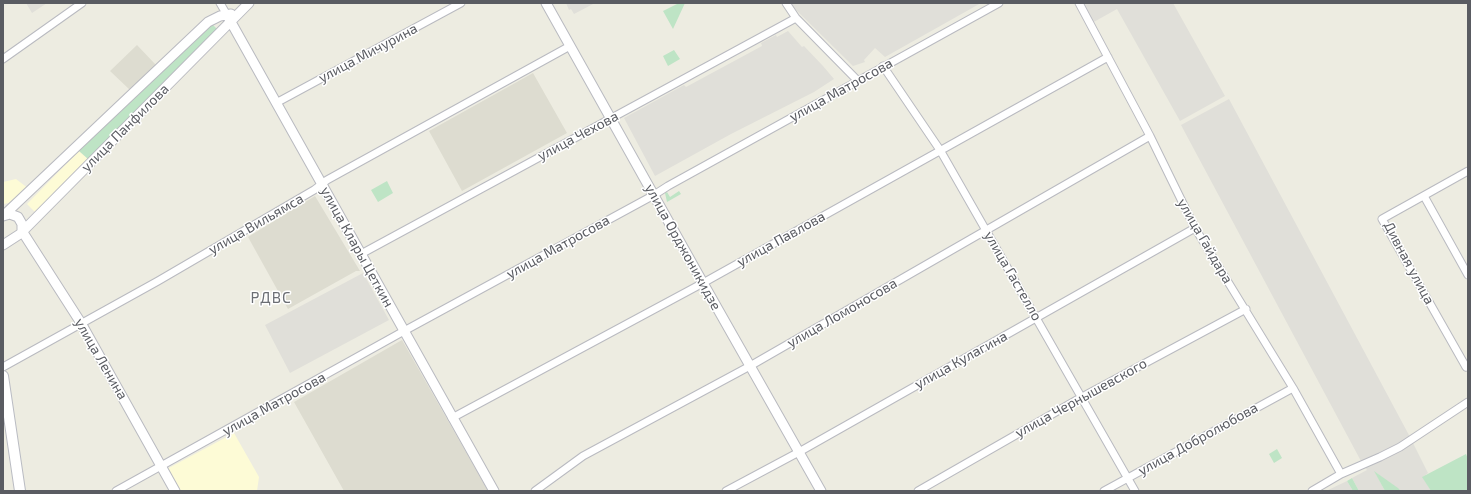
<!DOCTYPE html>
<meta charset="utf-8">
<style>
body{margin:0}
#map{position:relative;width:1471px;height:494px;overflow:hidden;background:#edece1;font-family:"Exo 2",sans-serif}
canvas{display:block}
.frame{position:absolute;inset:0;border:4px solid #5a5c62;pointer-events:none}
</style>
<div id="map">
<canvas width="1471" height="494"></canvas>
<div class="frame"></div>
</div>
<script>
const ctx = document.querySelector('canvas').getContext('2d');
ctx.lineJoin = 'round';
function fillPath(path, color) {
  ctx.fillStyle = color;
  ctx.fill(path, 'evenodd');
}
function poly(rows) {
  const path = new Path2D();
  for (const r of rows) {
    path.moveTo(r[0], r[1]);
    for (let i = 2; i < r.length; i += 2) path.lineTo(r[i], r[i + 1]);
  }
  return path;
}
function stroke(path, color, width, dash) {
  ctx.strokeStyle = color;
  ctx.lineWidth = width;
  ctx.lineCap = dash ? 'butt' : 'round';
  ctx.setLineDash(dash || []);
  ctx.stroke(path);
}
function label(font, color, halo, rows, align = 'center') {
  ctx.font = font + ' "Exo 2",sans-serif';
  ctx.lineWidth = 3;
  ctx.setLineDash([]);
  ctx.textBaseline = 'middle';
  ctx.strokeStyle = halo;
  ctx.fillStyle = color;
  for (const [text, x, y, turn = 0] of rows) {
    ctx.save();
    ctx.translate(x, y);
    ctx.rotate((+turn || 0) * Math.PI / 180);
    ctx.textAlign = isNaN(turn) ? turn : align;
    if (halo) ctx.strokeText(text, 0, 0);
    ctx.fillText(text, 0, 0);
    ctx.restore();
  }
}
fillPath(poly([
 [79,151,88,159,36,213,27,204],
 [16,179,29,189,15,202,3,204,3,182],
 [234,433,259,477,257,491,180,491,167,469]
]), '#fdfbd6');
fillPath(poly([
 [26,3,47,3,32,13],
 [566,3,595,3,574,14,571,9,569,10],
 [789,3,981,3,885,57,875,48,864,60,865,62,853,66],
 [1081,3,1173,3,1225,96,1180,121,1117,9,1092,23],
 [788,31,802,47,804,46,823,66,834,79,814,92,731,134,655,176,624,118,684,85,686,87,762,46,761,43,776,35,777,37],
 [1229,99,1410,437,1428,473,1423,477,1431,491,1401,491,1375,472,1385,491,1359,491,1352,478,1367,470,1362,463,1181,125],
 [363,273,389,320,290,373,265,325],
 [1347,481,1353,491,1326,491]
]), '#e0dfd9');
fillPath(poly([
 [137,45,156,65,130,90,110,71],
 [533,73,567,133,462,191,429,131],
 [315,196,360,271,356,271,288,309,248,237],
 [402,340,488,491,344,491,294,402]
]), '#dddcd0');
fillPath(poly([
 [679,3,685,3,673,29,663,11],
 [211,23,219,31,88,159,79,151],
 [674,50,680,59,668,66,663,56],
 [387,181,393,193,378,202,371,190],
 [679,191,681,194,667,202,665,193,667,192,670,197],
 [1277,449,1282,458,1274,463,1269,454],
 [1466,454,1468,459,1468,491,1431,491,1422,477],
 [1374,471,1398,488,1401,491,1385,491],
 [1352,478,1359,491,1353,491,1347,481]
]), '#bee4c5');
const minor = poly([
 [220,3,227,15],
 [786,3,796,18,857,80],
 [1079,3,1150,136,1195,228,1293,388,1341,474],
 [3,59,82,3],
 [883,66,940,150,1135,491],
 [276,103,461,3],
 [1468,171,1382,219,1466,367,1468,366],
 [1424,196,1468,275],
 [361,254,796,18],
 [3,367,158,281,314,190,327,180,570,46],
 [452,418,703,283,1108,57],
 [116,491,404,331,654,195,668,186,999,3],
 [535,491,583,456,750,366,1150,136],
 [726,491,799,452,1195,228],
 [918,491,1082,397,1246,309],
 [1104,491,1293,388],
 [1312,491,1341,474,1380,457,1400,447,1468,402]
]);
const tertiary = poly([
 [546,3,703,283,821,491],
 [227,15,494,491],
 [3,216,208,22,220,16,231,14],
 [3,216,10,214,18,217,22,224,22,231],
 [22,231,81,323,175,491],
 [3,245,20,234,249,3]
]);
const secondary = poly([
 [3,376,20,491]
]);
stroke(minor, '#b9bac0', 9);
stroke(tertiary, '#b9bac0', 11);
stroke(secondary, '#babcc3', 12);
stroke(minor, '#fff', 7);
stroke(tertiary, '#fff', 9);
stroke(secondary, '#fff', 10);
label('14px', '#5a5c62', '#fff', [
 ["улица Мичурина",368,53,-28],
 ["улица Матросова",841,90,-29],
 ["улица Панфилова",125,128,-45],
 ["улица Чехова",578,136,-28],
 ["улица Вильямса",256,224,-30],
 ["улица Павлова",781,239,-29],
 ["улица Гайдара",1205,241,60],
 ["улица Клары Цеткин",357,247,61],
 ["улица Матросова",558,247,-29],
 ["улица Орджоникидзе",683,247,61],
 ["Дивная улица",1409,263,62],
 ["улица Гастелло",1013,276,60],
 ["улица Ломоносова",842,313,-30],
 ["улица Ленина",101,359,60],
 ["улица Кулагина",961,360,-29],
 ["улица Чернышевского",1081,398,-29],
 ["улица Матросова",274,404,-29],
 ["улица Добролюбова",1198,439,-29]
]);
ctx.letterSpacing = '1px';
label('15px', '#6b6e74', '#fff', [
 ["РДВС",271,298]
]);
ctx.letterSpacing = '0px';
</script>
